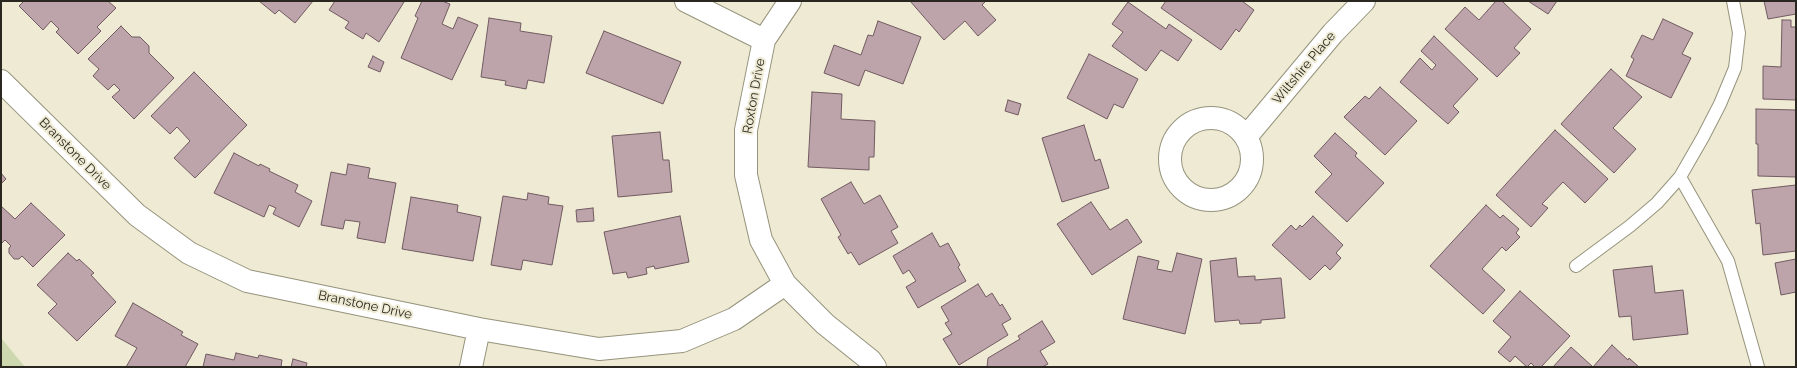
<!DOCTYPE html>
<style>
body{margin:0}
#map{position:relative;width:1797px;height:368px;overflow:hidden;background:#eeead3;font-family:Raleway,sans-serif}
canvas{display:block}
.frame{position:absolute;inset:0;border:2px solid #29271f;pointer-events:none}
</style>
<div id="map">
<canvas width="1797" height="368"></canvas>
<div class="frame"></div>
</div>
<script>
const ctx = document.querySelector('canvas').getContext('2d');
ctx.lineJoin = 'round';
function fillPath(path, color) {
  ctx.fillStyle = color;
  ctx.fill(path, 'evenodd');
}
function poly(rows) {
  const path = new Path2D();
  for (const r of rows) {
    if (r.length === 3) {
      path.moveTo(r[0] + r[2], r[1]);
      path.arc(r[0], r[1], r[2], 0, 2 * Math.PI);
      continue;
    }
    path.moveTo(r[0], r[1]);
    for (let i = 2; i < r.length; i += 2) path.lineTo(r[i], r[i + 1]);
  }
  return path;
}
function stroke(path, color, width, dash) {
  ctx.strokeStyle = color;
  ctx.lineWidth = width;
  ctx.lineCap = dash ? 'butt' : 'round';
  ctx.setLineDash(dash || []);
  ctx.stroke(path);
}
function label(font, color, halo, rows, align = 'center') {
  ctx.font = font + ' Raleway,sans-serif';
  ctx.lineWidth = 4;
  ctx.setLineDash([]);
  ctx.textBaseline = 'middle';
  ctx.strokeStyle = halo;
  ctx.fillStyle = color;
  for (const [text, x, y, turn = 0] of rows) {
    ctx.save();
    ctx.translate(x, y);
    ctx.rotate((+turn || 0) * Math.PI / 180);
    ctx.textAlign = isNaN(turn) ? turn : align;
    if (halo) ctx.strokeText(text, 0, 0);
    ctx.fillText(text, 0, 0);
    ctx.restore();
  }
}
fillPath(poly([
 [1,338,25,367,1,367]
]), '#cdd8ae');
const building = poly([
 [24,1,108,1,116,8,97,27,101,31,78,54,56,32,59,29,51,21,43,30,19,6,24,1],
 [259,1,313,1,295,23,279,10,275,14,259,1],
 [335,1,402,1,404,2,379,42,366,33,363,39,345,28,349,22,329,10,335,1],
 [422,1,442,1,450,4,442,24,453,29,458,17,478,25,452,80,401,58,418,18,415,16,422,1],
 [910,1,986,1,982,5,996,20,978,36,965,21,944,40,910,1],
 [1166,1,1242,1,1254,10,1239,32,1236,29,1221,50,1161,8,1166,1],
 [1496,1,1502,1,1531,29,1514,48,1520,53,1497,77,1445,29,1465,7,1479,20,1496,1],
 [1528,1,1557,1,1548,14,1528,1],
 [1764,1,1796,1,1796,14,1768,19,1764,1],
 [1128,2,1166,29,1169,24,1192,40,1178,61,1161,50,1146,71,1112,46,1123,32,1112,24,1128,2],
 [489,18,521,23,520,31,552,36,544,83,528,80,526,89,505,85,506,81,481,77,489,18],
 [1663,19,1693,33,1682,54,1691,58,1671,98,1626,76,1634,59,1631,57,1642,35,1653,40,1663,19],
 [1782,20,1791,20,1791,27,1796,27,1796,100,1763,99,1763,66,1781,67,1782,20],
 [878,21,921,37,903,84,865,70,859,86,824,73,834,45,861,55,868,35,873,36,878,21],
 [121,26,132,37,140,37,149,46,149,53,174,78,134,119,112,97,120,90,114,84,108,90,93,76,99,69,88,59,121,26],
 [604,31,681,62,663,104,586,73,604,31],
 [1434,36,1478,79,1453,106,1459,112,1448,124,1400,82,1420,58,1432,70,1436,65,1421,51,1434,36],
 [1089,54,1138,79,1123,108,1114,104,1107,119,1067,98,1089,54],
 [373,56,384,62,380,72,368,67,373,56],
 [1611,69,1642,97,1613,128,1636,149,1614,173,1561,124,1611,69],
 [194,72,247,125,195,178,174,158,190,141,177,127,170,134,151,116,194,72],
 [1380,87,1417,121,1385,155,1344,117,1365,96,1369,99,1380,87],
 [812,92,842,94,841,119,875,121,874,157,869,157,869,170,808,167,812,92],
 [1008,100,1021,104,1018,115,1005,111,1008,100],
 [1756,109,1796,110,1796,177,1758,176,1758,144,1756,144,1756,109],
 [1084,125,1095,161,1100,159,1109,188,1062,202,1042,138,1084,125],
 [1555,130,1608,179,1585,203,1563,182,1542,204,1548,208,1531,227,1496,195,1555,130],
 [660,132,663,160,669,160,672,192,618,197,612,136,660,132],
 [1335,133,1357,153,1355,156,1384,183,1347,222,1315,192,1332,174,1314,156,1335,133],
 [234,153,259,166,260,164,270,169,269,171,298,185,295,192,312,201,299,227,273,214,276,208,269,205,264,217,214,193,234,153],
 [348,164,370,168,368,178,396,183,385,243,357,238,360,222,345,220,343,229,321,225,331,172,346,175,348,164],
 [1,173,6,179,1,184,1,173],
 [851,182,864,204,880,195,898,227,891,231,898,243,859,265,851,252,848,254,838,237,841,235,821,199,851,182],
 [1796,185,1796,251,1763,255,1760,223,1756,224,1752,190,1796,185],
 [528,193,549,197,548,204,563,206,552,265,523,260,521,270,491,265,503,196,527,200,528,193],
 [411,197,458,205,457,212,481,217,473,261,402,249,411,197],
 [1091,202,1110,230,1127,219,1142,242,1092,275,1057,224,1091,202],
 [31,203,65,235,33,267,22,256,19,259,14,259,9,253,9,248,11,246,5,240,1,244,1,206,15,219,31,203],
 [1486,205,1500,218,1503,215,1519,229,1516,233,1520,237,1506,251,1502,247,1482,269,1505,290,1483,314,1430,266,1486,205],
 [593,208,594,221,577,222,576,210,593,208],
 [680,216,689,262,655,269,654,266,646,268,647,274,628,278,626,272,613,274,604,232,680,216],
 [1313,216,1343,245,1336,253,1341,258,1330,270,1325,265,1310,280,1272,245,1291,225,1296,230,1300,225,1302,227,1313,216],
 [932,233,940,247,948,243,960,265,958,267,966,281,918,308,906,287,916,281,909,270,903,274,893,256,932,233],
 [68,253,77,261,79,259,94,273,91,275,116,302,77,341,48,313,57,304,37,285,68,253],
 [1177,253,1202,259,1185,334,1123,319,1138,256,1159,261,1157,269,1172,272,1177,253],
 [1236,258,1238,277,1255,276,1255,280,1281,278,1285,318,1261,320,1261,323,1240,324,1239,320,1215,322,1210,261,1236,258],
 [1796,259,1796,292,1781,295,1775,263,1796,259],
 [1652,266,1655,293,1683,290,1688,334,1633,340,1631,316,1619,317,1613,270,1652,266],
 [978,284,986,297,992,293,1000,306,1002,304,1011,319,1002,324,1008,335,959,365,943,339,952,334,945,323,949,321,941,307,978,284],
 [1520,291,1570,336,1541,367,1535,367,1531,363,1527,367,1515,356,1510,362,1498,352,1511,337,1493,321,1520,291],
 [133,303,183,332,181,335,198,344,185,367,126,367,137,348,115,336,133,303],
 [1042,321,1055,342,1040,351,1048,364,1042,367,987,367,988,358,1020,339,1018,336,1042,321],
 [1612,345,1628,360,1629,358,1639,367,1553,367,1571,347,1593,367,1612,345],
 [236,353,258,358,259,355,282,360,281,367,203,367,206,354,234,360,236,353],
 [293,359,307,363,306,367,291,367,293,359]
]);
fillPath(building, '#bda4ab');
stroke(building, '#715a61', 1);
const lane = poly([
 [1680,177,1728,261,1758,367],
 [1576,266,1630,226,1657,203,1680,177,1703,137,1720,104,1735,68,1739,33,1733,1]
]);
const street = poly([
 [686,1,764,40],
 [790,1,764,40,746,130,746,175,761,240,785,284,825,324,870,360,875,367],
 [1,81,137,215,189,253,247,281,479,329,599,349,682,341,734,319,785,284],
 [1211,159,41],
 [1246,137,1333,33,1364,1],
 [471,367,479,329]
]);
stroke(lane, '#96937d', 14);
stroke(street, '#96937d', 24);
stroke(lane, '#fff', 12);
stroke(street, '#fff', 22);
label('13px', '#29271f', '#eeead3', [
 ["Wiltshire Place",1304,68,-50],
 ["Roxton Drive",754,96,-80],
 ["Branstone Drive",75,154,45],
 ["Branstone Drive",365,305,12]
]);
</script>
